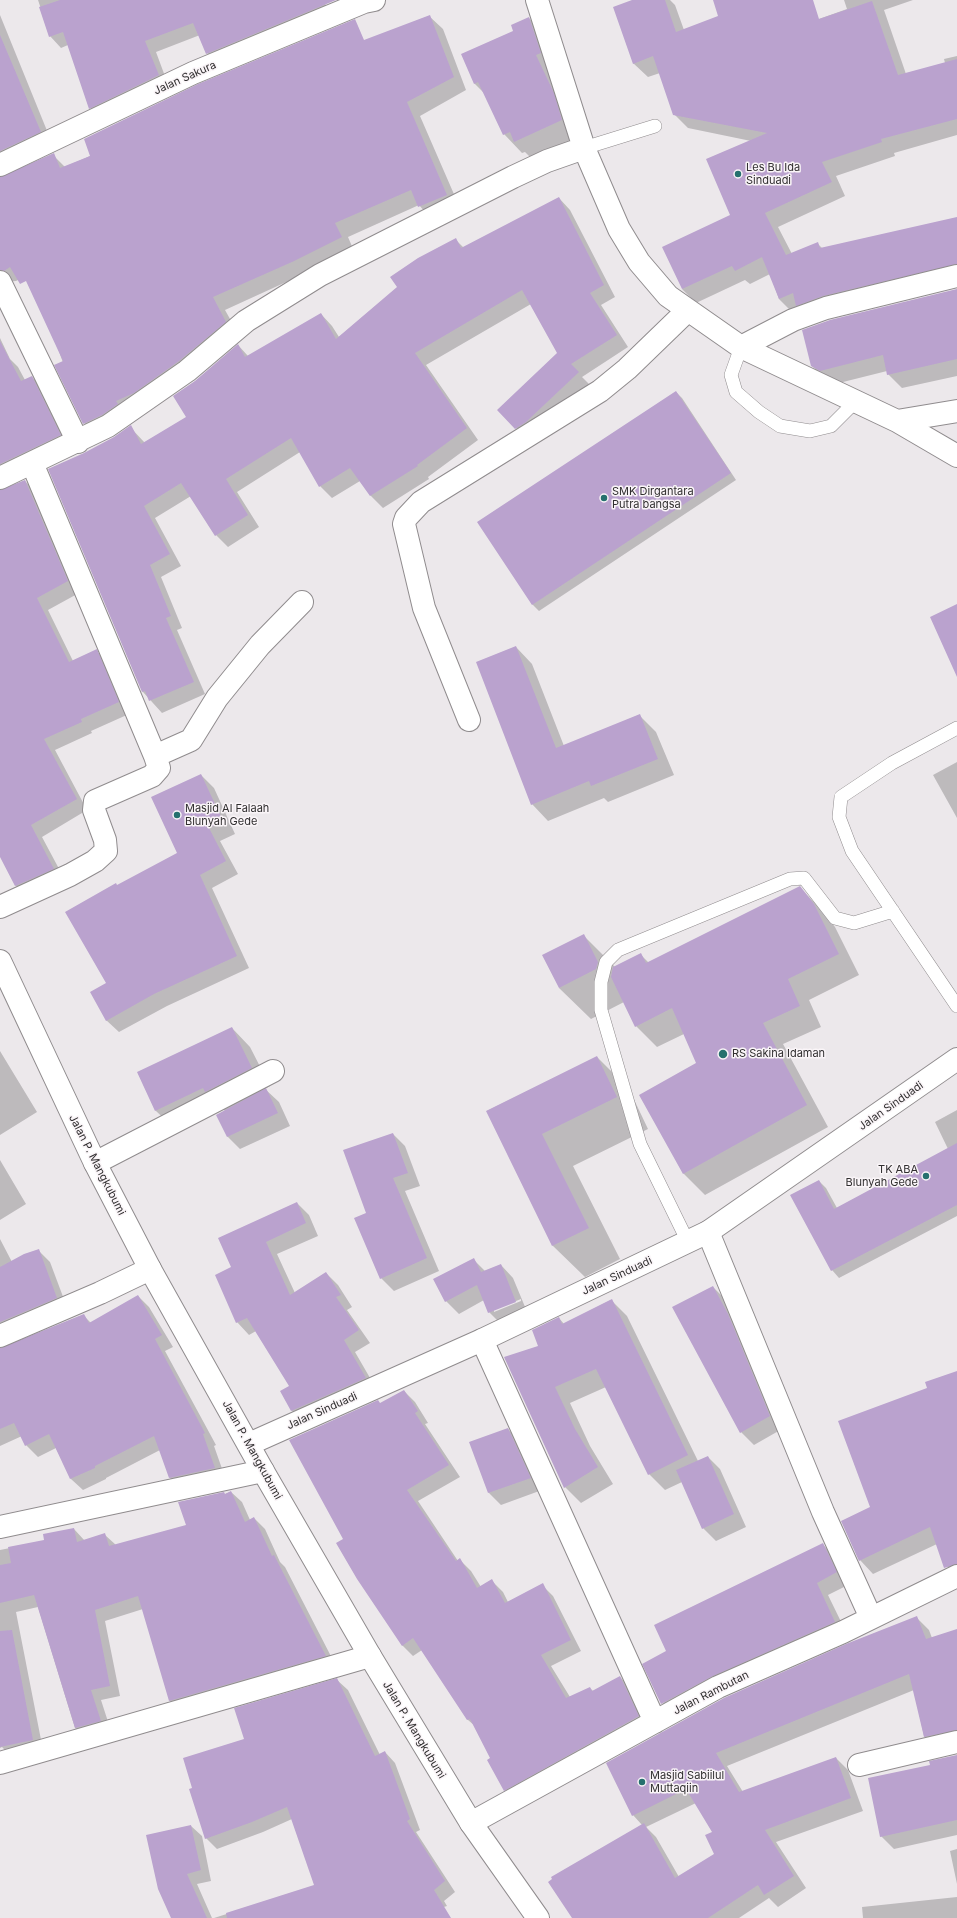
<!DOCTYPE html>
<style>
body{margin:0}
canvas{display:block;background:#ece8eb}
</style>
<canvas width="957" height="1918"></canvas>
<script>
const ctx = document.querySelector('canvas').getContext('2d');
ctx.lineJoin = 'round';
function fillPath(path, color) {
  ctx.fillStyle = color;
  ctx.fill(path, 'evenodd');
}
function poly(rows) {
  const path = new Path2D();
  for (const r of rows) {
    path.moveTo(r[0], r[1]);
    for (let i = 2; i < r.length; i += 2) path.lineTo(r[i], r[i + 1]);
  }
  return path;
}
function stroke(path, color, width, dash) {
  ctx.strokeStyle = color;
  ctx.lineWidth = width;
  ctx.lineCap = dash ? 'butt' : 'round';
  ctx.setLineDash(dash || []);
  ctx.stroke(path);
}
function label(font, color, halo, rows, align = 'center') {
  ctx.font = font + ' Inter,sans-serif';
  ctx.lineWidth = 3;
  ctx.setLineDash([]);
  ctx.textBaseline = 'middle';
  ctx.strokeStyle = halo;
  ctx.fillStyle = color;
  for (const [text, x, y, turn = 0] of rows) {
    ctx.save();
    ctx.translate(x, y);
    ctx.rotate((+turn || 0) * Math.PI / 180);
    ctx.textAlign = isNaN(turn) ? turn : align;
    if (halo) ctx.strokeText(text, 0, 0);
    ctx.fillText(text, 0, 0);
    ctx.restore();
  }
}
fillPath(poly([
 [38,0,324,0,330,18,218,65,207,53,200,35,156,52,169,87,101,120,90,108,68,45,61,48,50,36],
 [636,0,670,0,675,5,684,30,720,17,714,0,809,0,816,20,847,9,844,0,913,0,884,10,906,74,945,63,944,59,957,56,957,135,894,153,895,156,836,176,845,196,778,227,792,254,818,244,823,249,957,218,957,280,793,313,779,299,770,274,750,284,745,280,696,303,682,289,731,215,751,141,688,128,674,114,660,73,648,77,633,63],
 [0,15,52,143,0,169],
 [429,16,443,29,466,90,420,116,460,208,432,220,419,205,348,237,354,251,225,310,239,335,97,437,84,423,0,182,0,178,53,155,65,167,270,77],
 [529,18,547,36,580,139,533,160,525,152,522,153,504,134,485,94,474,83,515,31],
 [559,198,570,210,615,297,601,305,628,347,582,377,590,385,527,440,516,428,558,353,531,304,426,365,478,440,428,477,429,479,383,508,371,496,360,481,332,498,320,486,300,452,237,492,259,527,228,547,216,535,191,496,155,518,181,566,161,577,182,628,177,630,205,694,162,713,143,692,49,469,84,454,114,438,130,427,145,443,187,418,196,381,238,345,248,356,321,314,332,326,339,337,455,239,464,248],
 [0,249,20,279,16,281,6,282,0,289],
 [957,290,957,376,902,388,888,374,887,371,835,384,826,380,812,366],
 [0,338,10,359,18,367,25,380,32,377,43,388,71,446,0,484],
 [676,392,682,398,736,480,539,611,533,605,479,523],
 [25,481,36,492,79,593,48,610,73,661,96,651,108,662,129,714,91,731,92,733,55,750,87,810,42,837,65,880,28,897,16,886,0,855,0,491],
 [516,647,532,664,564,746,639,715,656,732,674,775,608,802,604,798,548,821,532,804],
 [957,762,957,818,933,775],
 [201,775,214,788,235,834,220,841,238,874,212,888,249,968,167,1006,119,1032,106,1020,108,983,118,886,178,853],
 [800,888,821,909,835,927,859,975,809,1000,821,1027,783,1044,828,1127,705,1195,684,1174,641,1095,698,1063,684,1034,657,1047,636,1026,624,1002,591,1019,559,988,584,936,615,967,641,955,649,963],
 [232,1028,250,1047,270,1086,265,1089,279,1102,290,1126,240,1149,227,1136,225,1111,221,1107,175,1129,156,1111,138,1073],
 [0,1051,37,1112,0,1135],
 [597,1057,629,1089,648,1129,573,1166,620,1259,585,1277,553,1246,487,1111],
 [957,1110,957,1216,839,1278,832,1270,819,1181,826,1188,837,1208,948,1149,935,1122],
 [393,1134,405,1146,420,1186,405,1191,439,1271,394,1291,381,1278,367,1213],
 [0,1160,26,1204,0,1220],
 [297,1203,309,1215,318,1236,277,1254,295,1293,326,1273,338,1285,352,1307,347,1310,370,1343,355,1352,377,1390,304,1423,292,1411,281,1392,291,1386,256,1331,249,1335,237,1322,232,1268],
 [0,1239,12,1262,38,1250,50,1262,68,1310,0,1343],
 [474,1260,485,1271,501,1265,513,1278,528,1314,502,1325,489,1312,484,1300,459,1314,446,1301],
 [521,1299,521,1301,494,1312,494,1310],
 [713,1287,725,1299,782,1429,754,1445,741,1432],
 [138,1296,149,1307,173,1347,165,1351,216,1445,214,1446,226,1480,182,1489,170,1478,160,1450,106,1478,106,1479,83,1490,71,1479,56,1448,38,1457,26,1445,22,1436,0,1446,0,1349,83,1315,91,1323],
 [611,1300,627,1316,698,1461,708,1457,720,1469,746,1527,716,1541,703,1528,682,1482,665,1490,649,1474,606,1387,570,1403,590,1446,613,1484,581,1503,565,1487,505,1358,540,1346,559,1318,564,1324],
 [957,1372,957,1576,944,1563,937,1544,873,1574,860,1560,872,1507,928,1389],
 [404,1391,415,1402,428,1423,425,1424,460,1477,418,1501,458,1561,460,1560,471,1571,481,1587,492,1581,503,1592,508,1602,542,1585,553,1596,581,1651,551,1666,570,1697,590,1688,594,1692,620,1677,631,1688,649,1728,516,1801,505,1790,491,1758,475,1726,468,1720,422,1650,413,1656,402,1645,345,1539,381,1404],
 [508,1429,520,1441,542,1490,501,1505,489,1493,471,1442],
 [231,1492,242,1502,250,1520,254,1518,265,1529,280,1562,285,1567,336,1666,180,1711,170,1701,143,1609,105,1621,120,1696,101,1700,111,1731,86,1739,75,1728,38,1607,16,1612,43,1750,12,1757,2,1747,0,1748,0,1550,45,1541,74,1529,85,1541,105,1535,116,1545,187,1526,225,1494],
 [823,1545,836,1557,848,1585,828,1595,847,1634,674,1716,662,1704],
 [917,1618,929,1630,932,1638,957,1630,957,1745,937,1749,924,1736,914,1690,727,1766,743,1792,836,1758,848,1770,863,1811,776,1842,806,1888,778,1907,769,1898,739,1918,591,1918,642,1825,633,1815,607,1763],
 [696,1803,714,1832,715,1854,679,1877,656,1837,646,1827],
 [337,1680,348,1690,380,1755,385,1752,395,1763,420,1830,416,1832,455,1892,444,1901,447,1906,409,1918,214,1918,315,1886,292,1819,263,1832,217,1849,206,1838,245,1739],
 [957,1756,957,1835,894,1849,881,1836,931,1766],
 [191,1826,202,1836,211,1881,197,1884,212,1918,172,1918],
 [957,1849,957,1884,950,1851],
 [957,1897,957,1918,863,1918,862,1907]
]), '#0003');
fillPath(poly([
 [60,0,336,0,206,54,193,23,145,41,159,75,89,109,63,32,49,37,39,7],
 [632,0,665,0,676,32,718,16,713,0,813,0,819,19,872,1,898,75,957,59,957,119,881,139,882,142,822,162,832,182,765,213,786,255,818,242,820,248,957,217,957,264,823,296,796,306,793,293,779,299,762,257,735,271,732,266,682,289,662,247,730,215,706,159,767,133,673,115,653,56,633,64,613,7],
 [430,15,454,77,407,102,447,195,418,207,411,190,335,223,342,237,292,262,213,297,226,322,179,361,134,393,116,401,118,404,102,415,83,424,54,365,63,361,26,281,20,284,10,267,4,271,0,270,0,177,54,153,60,168,90,156,84,139,198,84,355,19,364,40],
 [529,17,541,53,536,55,554,93,562,120,514,142,510,132,503,135,478,82,474,84,461,54,513,31,511,25],
 [0,35,41,132,0,151],
 [559,197,604,285,590,293,617,335,571,364,579,372,526,422,515,429,497,410,557,353,522,290,415,353,467,428,417,465,418,466,370,496,350,468,319,487,291,438,226,479,248,515,215,536,181,483,144,506,170,554,150,565,171,616,166,618,194,682,149,701,145,691,142,692,48,469,84,453,114,437,131,425,141,444,186,417,173,396,195,381,238,344,245,357,321,313,336,339,397,287,390,277,418,258,456,238,461,248],
 [957,289,957,359,887,375,883,355,820,371,811,366,802,330,830,320],
 [0,341,21,381,32,376,61,435,0,464],
 [676,391,731,473,532,605,477,522],
 [25,480,68,581,37,598,69,662,97,649,119,702,81,719,82,722,44,739,77,799,31,825,54,869,15,886,0,857,0,490],
 [957,604,957,677,930,617],
 [516,646,556,748,640,714,658,759,591,786,589,781,531,805,476,662],
 [201,774,223,821,209,828,226,861,200,875,237,956,154,994,106,1021,90,992,106,983,65,912,116,883,117,885,177,853,151,797],
 [800,886,814,904,839,954,788,979,800,1006,763,1023,807,1105,683,1174,639,1095,696,1063,672,1008,635,1027,611,977,613,967,641,953,646,963],
 [584,934,598,962,596,969,559,988,542,955],
 [232,1027,252,1068,205,1092,203,1088,155,1111,137,1072],
 [597,1056,617,1097,542,1134,589,1228,552,1246,486,1111],
 [266,1088,278,1113,227,1137,216,1115],
 [393,1133,408,1173,393,1178,427,1258,380,1279,354,1218,366,1213,343,1150],
 [957,1143,957,1205,831,1271,790,1195,819,1180,834,1209],
 [297,1202,306,1223,266,1242,290,1295,326,1272,341,1295,336,1297,359,1330,344,1340,366,1378,291,1411,280,1391,289,1386,247,1318,236,1323,215,1275,231,1267,218,1238],
 [39,1249,57,1298,0,1322,0,1267,24,1254],
 [474,1258,481,1272,501,1264,516,1302,488,1313,477,1285,445,1302,433,1279],
 [713,1286,728,1314,770,1416,740,1433,672,1307],
 [138,1295,162,1335,155,1339,205,1433,203,1434,215,1468,169,1478,154,1436,95,1466,95,1468,70,1479,49,1434,25,1446,14,1423,0,1429,0,1348,84,1314,89,1323],
 [612,1299,688,1455,648,1475,596,1369,555,1387,575,1429,598,1467,564,1488,504,1357,538,1346,532,1330,559,1317,562,1324],
 [957,1371,957,1564,944,1568,930,1527,859,1561,841,1521,870,1507,838,1421,927,1388,925,1382],
 [404,1390,418,1411,415,1413,449,1465,407,1490,456,1561,460,1558,477,1588,492,1579,505,1603,543,1583,571,1640,541,1655,566,1698,590,1687,592,1691,620,1676,639,1716,504,1791,487,1760,490,1758,470,1719,467,1720,413,1638,402,1646,357,1579,336,1543,343,1539,289,1440,378,1400,380,1403],
 [508,1428,531,1478,488,1493,469,1442],
 [708,1456,734,1514,702,1529,676,1470],
 [231,1491,245,1522,254,1517,272,1556,274,1555,326,1656,169,1701,138,1596,95,1610,110,1686,91,1690,101,1721,75,1728,34,1595,0,1603,0,1565,11,1563,8,1547,44,1540,43,1534,74,1528,77,1542,105,1533,109,1546,186,1525,178,1502,224,1492,225,1494],
 [823,1543,837,1572,817,1583,835,1622,713,1676,661,1704,642,1664,666,1651,654,1625],
 [917,1616,926,1639,957,1629,957,1730,924,1737,909,1674,716,1753,739,1792,836,1757,851,1798,765,1830,794,1876,764,1895,758,1885,708,1918,572,1918,548,1882,552,1879,551,1877,644,1823,675,1878,714,1854,705,1835,712,1832,686,1789,632,1816,606,1763,724,1698,846,1644],
 [12,1630,33,1740,0,1747,0,1631],
 [337,1678,375,1756,385,1751,410,1819,407,1821,445,1881,434,1890,451,1918,227,1918,226,1913,314,1885,287,1807,252,1822,205,1839,189,1789,192,1788,183,1758,244,1739,234,1708],
 [957,1755,957,1820,880,1837,868,1778,930,1765,929,1761],
 [191,1825,201,1870,187,1874,207,1918,171,1918,158,1889,146,1835]
]), '#baa2ce');
const service = poly([
 [584,148,655,126],
 [741,347,731,375,736,392,759,412,780,426,810,431,831,426,855,402],
 [957,728,892,763,841,797,839,817,852,851,957,1006],
 [688,1242,640,1144,601,1010,601,982,606,962,618,950,790,879,804,878,835,918,854,923,893,911]
]);
const minor = poly([
 [537,0,584,148,619,229,639,262,668,296,741,347,897,421,957,456],
 [0,165,193,73,364,2,374,0],
 [0,282,78,442],
 [741,347,793,320,826,308,957,276],
 [897,421,957,411],
 [32,463,155,756],
 [0,478,108,426,187,371,246,321,320,275,513,177,547,161,584,148],
 [469,720,424,608,404,524,406,518,421,502,600,391,627,369,688,310],
 [0,907,70,875,95,861,106,851,105,840,94,810,95,801,152,776,159,768,155,756,191,740,217,698,260,645,302,602],
 [95,1163,273,1071],
 [708,1232,823,1512,871,1618],
 [0,1336,100,1293,150,1269],
 [482,1340,655,1722],
 [0,1527,263,1471],
 [0,1763,370,1656],
 [859,1765,957,1742],
 [471,1823,718,1687,843,1632,957,1576]
]);
const tertiary = poly([
 [249,1444,482,1340,708,1232,957,1059]
]);
const primary = poly([
 [0,961,95,1163,150,1269,263,1471,370,1656,471,1823,538,1918]
]);
stroke(service, '#908c8e', 14);
stroke(minor, '#908c8e', 24);
stroke(tertiary, '#908c8e', 24);
stroke(primary, '#908c8e', 24);
stroke(service, '#fff', 13);
stroke(minor, '#fff', 22);
stroke(tertiary, '#fff', 22);
stroke(primary, '#fff', 22);
for (const [x, y, r, color] of [
 [738,174,4,"#25706e"],
 [604,498,4,"#25706e"],
 [177,815,4,"#25706e"],
 [723,1054,5,"#25706e"],
 [926,1176,4,"#25706e"],
 [642,1782,4,"#25706e"]
]) {
  const dot = new Path2D();
  dot.arc(x, y, r, 0, 2 * Math.PI);
  ctx.fillStyle = color;
  ctx.fill(dot);
  stroke(dot, '#faf5f8', 1.5);
}
label('11px', '#312f30', '#faf5f8', [
 ["Jalan Sakura",185,78,-24],
 ["Jalan Sinduadi",891,1106,-35],
 ["Jalan P. Mangkubumi",97,1165,63],
 ["Jalan Sinduadi",617,1276,-25],
 ["Jalan Sinduadi",322,1411,-24],
 ["Jalan P. Mangkubumi",252,1450,61],
 ["Jalan Rambutan",711,1693,-27],
 ["Jalan P. Mangkubumi",414,1730,59]
]);
label('11px', '#312f30', '#faf5f8', [
 ["Les Bu Ida",746,168],
 ["Sinduadi",746,181],
 ["SMK Dirgantara",612,492],
 ["Putra bangsa",612,505],
 ["Masjid Al Falaah",185,809],
 ["Blunyah Gede",185,822],
 ["RS Sakina Idaman",732,1054],
 ["TK ABA",918,1170,"right"],
 ["Blunyah Gede",918,1183,"right"],
 ["Masjid Sabiilul",650,1776],
 ["Muttaqiin",650,1789]
], 'left');
</script>
